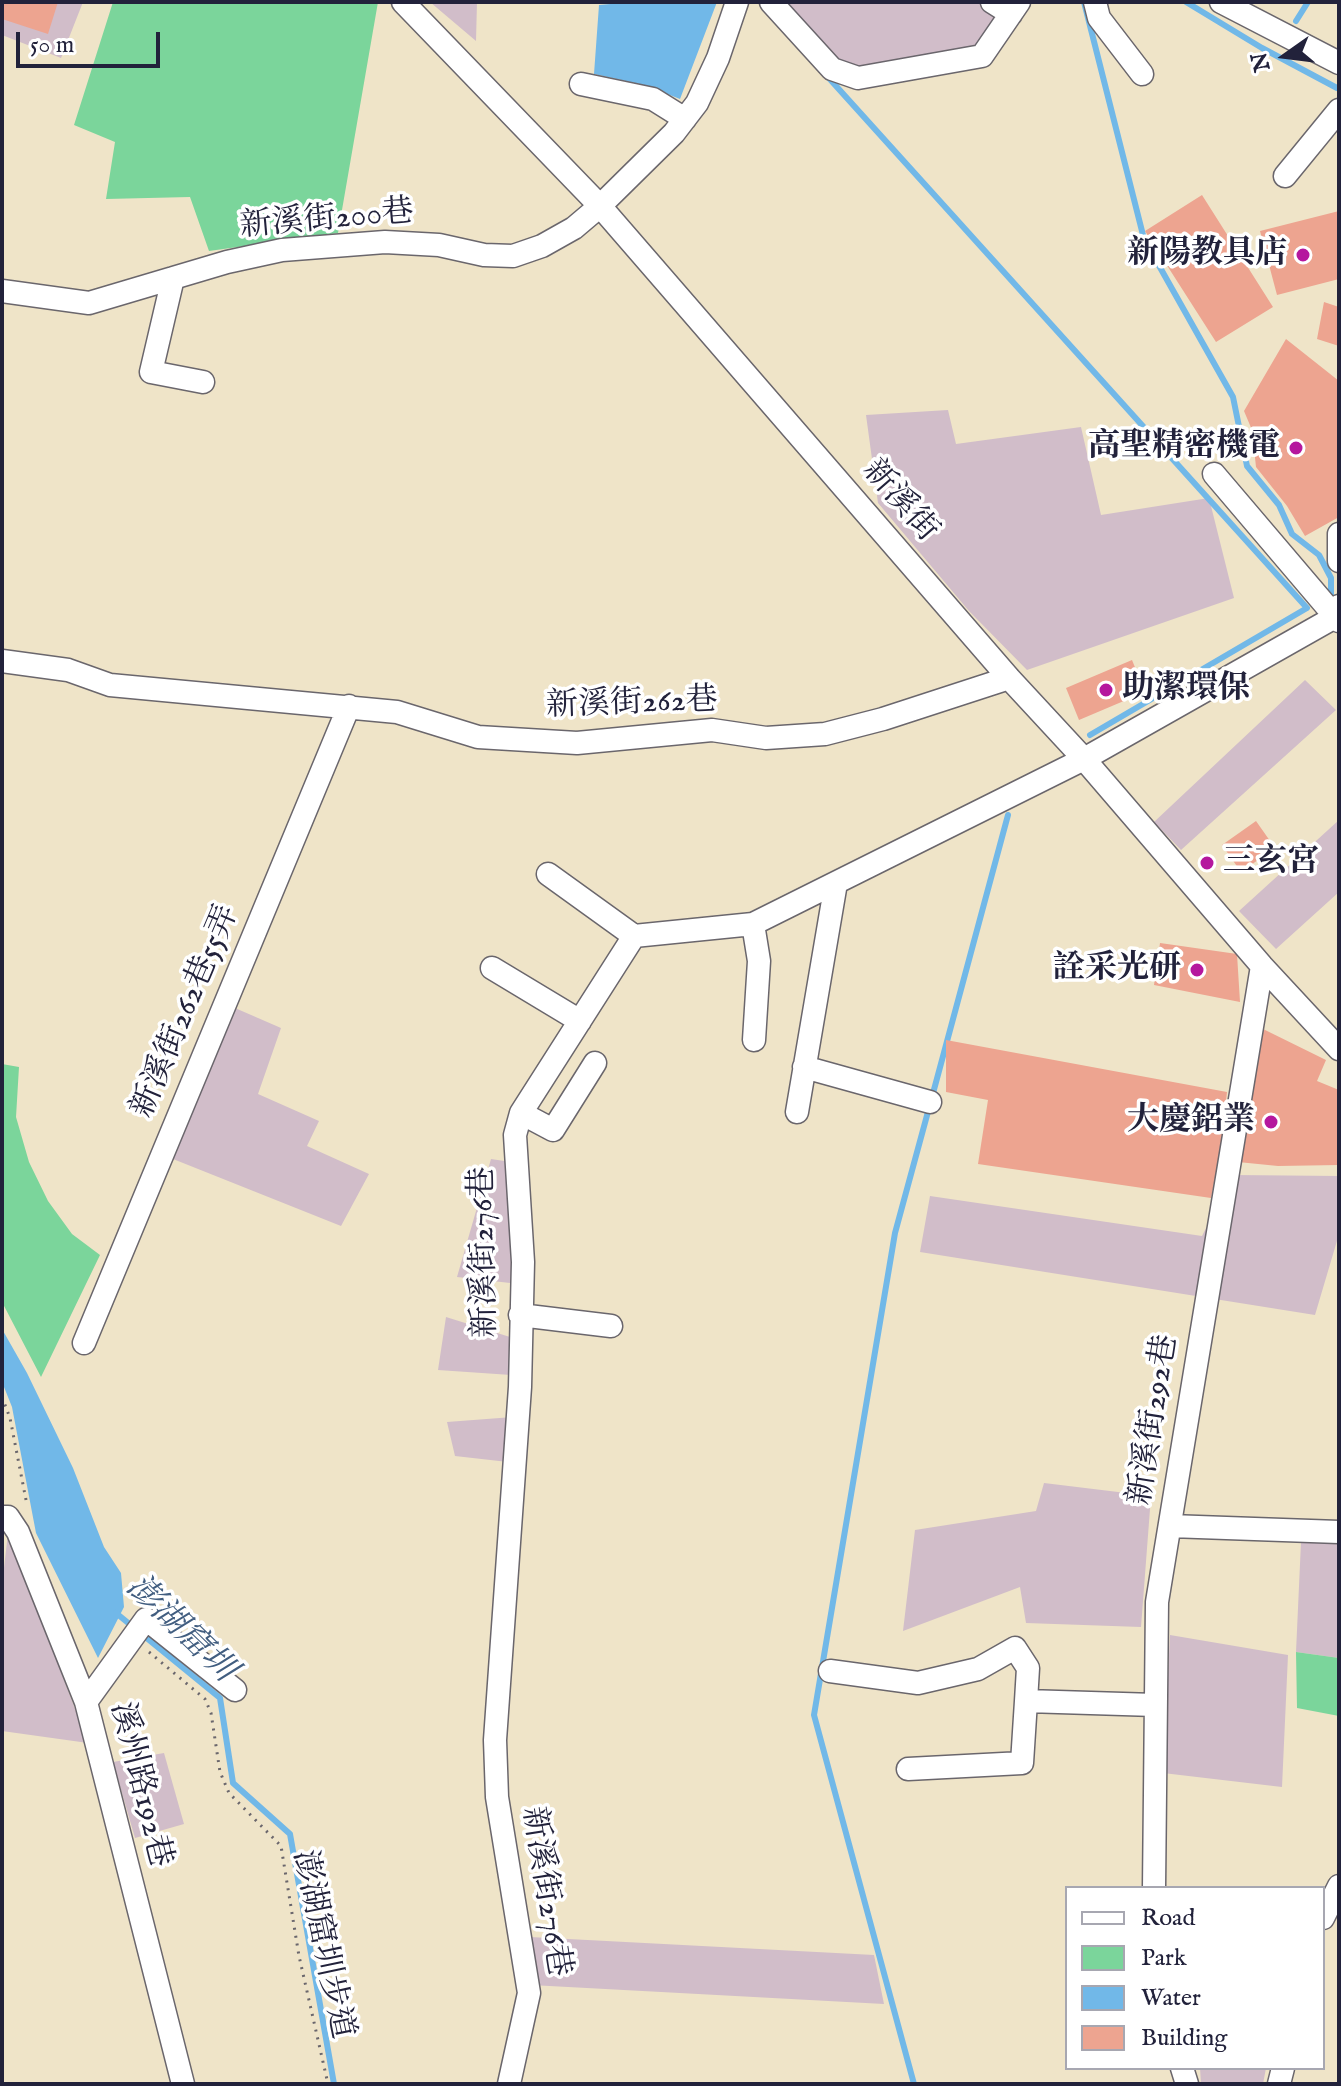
<!DOCTYPE html>
<meta charset="utf-8">
<style>
body{margin:0}
#map{position:relative;width:1341px;height:2086px;overflow:hidden;background:#efe4c8;font-family:"IM FELL English",serif}
canvas{display:block}
.frame{position:absolute;inset:0;border:4px solid #22223b;pointer-events:none}
.legend{position:absolute;left:1065px;top:1886px;width:260px;height:184px;box-sizing:border-box;background:#fff;border:2px solid #a7a7b1;margin:0;padding:10px 14px;list-style:none;font-size:24px;color:#22223b}
.legend li{display:flex;align-items:center;gap:16px;height:40px}
.legend b{width:40px;border:2px solid #a7a7b1}
.north{position:absolute;left:1245px;top:16px;width:80px;height:80px;-webkit-text-stroke:6px #fff;paint-order:stroke;rotate:256deg;font-size:22px;font-weight:700;line-height:32px;text-align:center;color:#22223b}
.north::after{content:'';display:block;margin:auto;width:28px;height:36px;background:#22223b;clip-path:polygon(50% 0,100% 100%,50% 72%,0 100%)}
.scale{position:absolute;left:16px;top:32px;width:144px;height:36px;box-sizing:border-box;border:4px solid #22223b;border-top:0;padding-left:10px;font-size:24px;line-height:28px;white-space:nowrap;color:#22223b;-webkit-text-stroke:6px #fff;paint-order:stroke}
</style>
<div id="map">
<canvas width="1341" height="2086"></canvas>
<div class="frame"></div>
<ul class="legend">
<li><b style="height:10px;background:#fff"></b>Road</li>
<li><b style="height:22px;background:#7bd59b"></b>Park</li>
<li><b style="height:22px;background:#71b8e8"></b>Water</li>
<li><b style="height:22px;background:#eda490"></b>Building</li>
</ul>
<div class="north">N</div>
<div class="scale">50 m</div>
</div>
<script>
const ctx = document.querySelector('canvas').getContext('2d');
ctx.lineJoin = 'round';
function fillPath(path, color) {
  ctx.fillStyle = color;
  ctx.fill(path, 'evenodd');
}
function poly(rows) {
  const path = new Path2D();
  for (const r of rows) {
    path.moveTo(r[0], r[1]);
    for (let i = 2; i < r.length; i += 2) path.lineTo(r[i], r[i + 1]);
  }
  return path;
}
function stroke(path, color, width, dash) {
  ctx.strokeStyle = color;
  ctx.lineWidth = width;
  ctx.lineCap = dash ? 'butt' : 'round';
  ctx.setLineDash(dash || []);
  ctx.stroke(path);
}
function label(font, color, halo, rows, align = 'center') {
  ctx.font = font + ' "IM FELL English","Noto Serif TC",serif';
  ctx.lineWidth = 7;
  ctx.setLineDash([]);
  ctx.textBaseline = 'middle';
  ctx.strokeStyle = halo;
  ctx.fillStyle = color;
  for (const [text, x, y, turn = 0] of rows) {
    ctx.save();
    ctx.translate(x, y);
    ctx.rotate((+turn || 0) * Math.PI / 180);
    ctx.textAlign = isNaN(turn) ? turn : align;
    if (halo) ctx.strokeText(text, 0, 0);
    ctx.fillText(text, 0, 0);
    ctx.restore();
  }
}
fillPath(poly([
 [2,2,83,2,61,58,2,35],
 [430,2,477,2,476,41],
 [785,2,1010,2,972,52,859,72,834,58],
 [948,410,956,444,1081,427,1101,515,1209,498,1234,598,1027,670,969,611,878,503,866,415],
 [1305,680,1336,710,1181,850,1154,822],
 [1339,820,1339,892,1276,949,1239,911],
 [235,1008,281,1028,258,1094,319,1121,307,1146,369,1174,341,1226,168,1157],
 [491,1159,511,1162,519,1284,457,1277],
 [1233,1175,1339,1176,1339,1234,1315,1315,920,1252,930,1196,1202,1236],
 [446,1317,510,1337,511,1375,438,1370],
 [513,1417,508,1462,455,1456,447,1422],
 [1044,1483,1151,1496,1141,1627,1026,1623,1020,1587,903,1631,915,1530,1036,1511],
 [1302,1520,1339,1528,1339,1658,1296,1652],
 [8,1533,88,1743,2,1731,2,1585],
 [1170,1635,1288,1655,1282,1787,1163,1773],
 [164,1753,184,1824,135,1838,113,1762],
 [530,1937,874,1955,884,2004,531,1985],
 [1200,2068,1266,2068,1263,2084,1201,2084]
]), '#d1bdc9');
fillPath(poly([
 [113,2,378,2,338,233,209,251,190,197,106,199,115,142,74,125],
 [2,1064,19,1067,16,1117,29,1162,48,1201,72,1234,100,1255,41,1377,2,1302],
 [1296,1652,1339,1658,1339,1716,1297,1708]
]), '#7bd59b');
fillPath(poly([
 [633,2,717,2,680,99,644,85,594,74,599,5],
 [2,1329,27,1373,73,1468,104,1547,121,1573,124,1607,98,1658,36,1533,12,1407,2,1382]
]), '#71b8e8');
stroke(poly([
 [1084,2,1144,239,1233,397,1247,466,1279,505,1292,534,1319,555,1331,578,1331,595],
 [1186,2,1262,48,1337,88],
 [1296,21,1308,2],
 [827,76,1307,608,1090,735],
 [932,1097,1008,815],
 [116,1613,220,1698,233,1783,290,1834,334,2084],
 [914,2084,814,1715,895,1233,929,1108]
]), '#71b8e8', 6);
fillPath(poly([
 [2,2,58,2,48,34,2,19],
 [1202,195,1273,307,1216,342,1145,231],
 [1339,211,1339,279,1277,295,1260,231],
 [1324,302,1339,307,1339,346,1317,339],
 [1286,339,1339,381,1339,517,1305,536,1287,506,1256,467,1252,430,1244,411],
 [1132,660,1145,692,1079,720,1066,688],
 [1256,821,1275,848,1241,872,1222,845],
 [1160,943,1237,954,1240,1002,1154,985],
 [1259,1027,1326,1060,1317,1081,1339,1090,1339,1165,1278,1166,1238,1162],
 [946,1040,1227,1092,1221,1147,1211,1198,978,1164,988,1100,946,1092]
]), '#eda490');
const minor = poly([
 [403,2,600,206,1009,678,1084,759,1262,966,1339,1049],
 [771,2,832,69,858,78,982,56,1019,2],
 [992,2,1011,14],
 [1095,2,1099,18,1142,74],
 [1221,2,1339,63],
 [581,84,653,99,685,119],
 [1285,176,1339,110],
 [173,278,151,372,203,382],
 [2,291,89,303,227,262,282,250,385,242,439,245,484,255,513,256,542,246,574,228,600,206,674,133,697,103,718,58,737,2],
 [1214,474,1339,621],
 [1339,534,1339,561],
 [2,661,68,670,110,685,397,712,478,737,577,743,712,730,766,738,825,734,883,719,1009,678],
 [548,874,634,936],
 [753,924,759,961,754,1040],
 [492,968,580,1021],
 [804,1067,930,1102],
 [797,1112,836,883],
 [521,1113,553,1130,595,1063],
 [520,1315,611,1326],
 [84,1343,349,706],
 [2,1517,8,1517,18,1532,86,1702,183,2084],
 [1170,1526,1339,1532],
 [830,1671,918,1683,978,1669,1015,1648,1028,1668,1026,1701,1155,1705],
 [86,1702,146,1619,235,1690],
 [908,1769,1022,1763,1026,1701],
 [1154,1888,1157,1602,1262,966],
 [1323,1918,1339,1886],
 [1182,2068,1187,2084],
 [509,2084,529,1993,497,1797,495,1740,520,1387,523,1262,515,1135,521,1113,634,936,753,924,1084,759,1335,617,1339,606],
 [1279,2084,1283,2068]
]);
stroke(minor, '#6a666c', 25);
stroke(poly([
 [2,1397,10,1418,27,1505],
 [149,1652,205,1699,211,1713,220,1772,229,1793,281,1846,299,1956,328,2084]
]), '#6a666c', 3, [2, 6]);
stroke(minor, '#fff', 22);
for (const [x, y, r, color] of [
 [1303,255,8,"#b5179e"],
 [1296,448,8,"#b5179e"],
 [1106,690,8,"#b5179e"],
 [1207,863,8,"#b5179e"],
 [1197,970,8,"#b5179e"],
 [1271,1122,8,"#b5179e"]
]) {
  const dot = new Path2D();
  dot.arc(x, y, r, 0, 2 * Math.PI);
  ctx.fillStyle = color;
  ctx.fill(dot);
  stroke(dot, '#fff', 3);
}
label('32px', '#22223b', '#fff', [
 ["新溪街200巷",327,221,-5],
 ["新溪街",899,502,49],
 ["新溪街262巷",632,705,-2],
 ["新溪街262巷55弄",187,1012,-67],
 ["新溪街276巷",486,1252,-91],
 ["新溪街292巷",1155,1420,-81],
 ["溪州路192巷",139,1785,76],
 ["新溪街276巷",544,1892,81],
 ["澎湖窟圳步道",321,1945,78]
]);
label('bold 32px', '#22223b', '#fff', [
 ["新陽教具店",1287,255],
 ["高聖精密機電",1280,448],
 ["助潔環保",1122,690,"left"],
 ["三玄宮",1223,863,"left"],
 ["詮采光研",1181,970],
 ["大慶鋁業",1255,1122]
], 'right');
label('italic 34px', '#425e80', '#fff', [
 ["澎湖窟圳",179,1630,44]
]);
</script>
